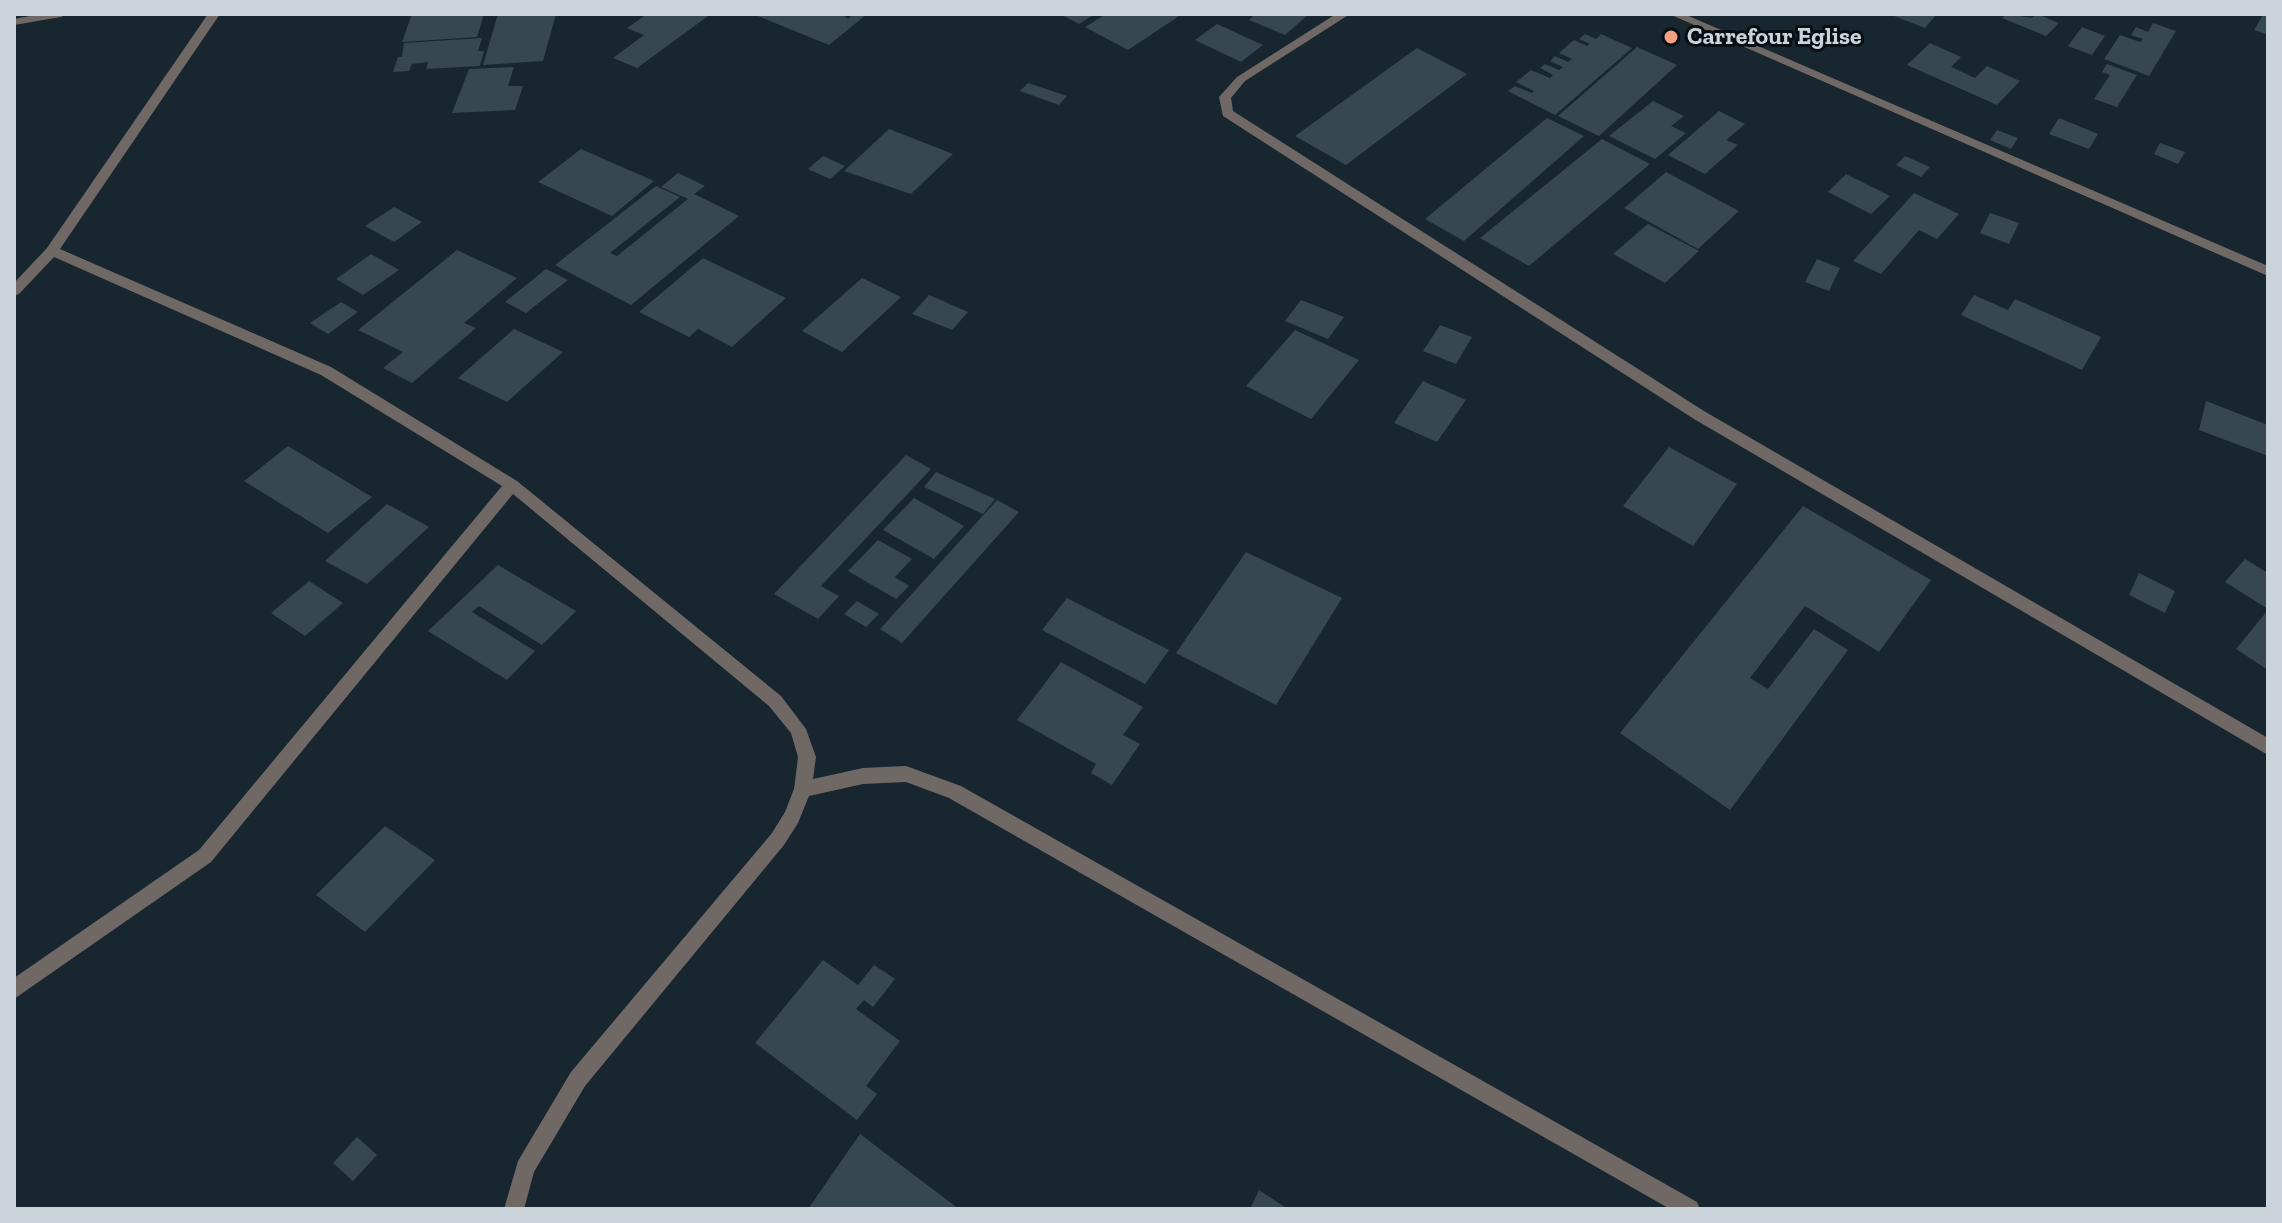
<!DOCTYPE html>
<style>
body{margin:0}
#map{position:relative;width:2282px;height:1223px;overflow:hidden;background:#17262f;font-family:"Zilla Slab",serif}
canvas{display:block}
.frame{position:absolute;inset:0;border:16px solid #cad4da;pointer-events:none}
</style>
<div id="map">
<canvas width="2282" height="1223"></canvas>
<div class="frame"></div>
</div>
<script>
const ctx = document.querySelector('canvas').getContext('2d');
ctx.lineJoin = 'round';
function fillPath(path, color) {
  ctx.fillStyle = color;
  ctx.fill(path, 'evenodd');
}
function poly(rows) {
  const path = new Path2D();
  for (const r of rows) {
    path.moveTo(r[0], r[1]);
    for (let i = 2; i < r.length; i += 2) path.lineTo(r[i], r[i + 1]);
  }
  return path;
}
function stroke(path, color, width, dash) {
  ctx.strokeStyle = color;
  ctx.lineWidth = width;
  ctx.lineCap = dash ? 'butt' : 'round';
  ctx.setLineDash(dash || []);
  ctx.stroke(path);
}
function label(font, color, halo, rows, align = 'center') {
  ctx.font = font + ' "Zilla Slab",serif';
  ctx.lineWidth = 6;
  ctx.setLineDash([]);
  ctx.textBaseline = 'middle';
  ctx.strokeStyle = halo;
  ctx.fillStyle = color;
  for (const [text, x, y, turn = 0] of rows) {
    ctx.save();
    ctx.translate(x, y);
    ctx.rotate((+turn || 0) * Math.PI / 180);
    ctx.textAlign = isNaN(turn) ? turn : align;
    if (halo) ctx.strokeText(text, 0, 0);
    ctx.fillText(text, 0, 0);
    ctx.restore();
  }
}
fillPath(poly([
 [412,14,484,14,477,37,402,42],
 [498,14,556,14,543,61,483,65],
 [647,14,711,14,637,68,613,58,644,35,627,28],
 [753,14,842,14,848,19,853,14,866,15,829,45],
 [1060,14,1095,14,1079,24],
 [1106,14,1182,14,1128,50,1085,27],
 [1255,14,1309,14,1285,35,1249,20],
 [1889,14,1937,14,1925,28],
 [2007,14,2032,18,2037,14,2059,23,2046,36,2002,18],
 [2263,15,2268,17,2268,35,2254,30],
 [2153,23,2176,31,2149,76,2104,59,2120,35,2140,42,2143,39,2131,35,2136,27,2148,32],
 [1217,24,1263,45,1241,62,1195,40],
 [2082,27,2105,36,2092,55,2068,46],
 [1585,34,1596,39,1601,34,1632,48,1555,115,1508,91,1515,86,1532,93,1534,91,1516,82,1531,70,1550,78,1553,75,1540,68,1545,64,1559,70,1563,67,1550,61,1555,56,1568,62,1572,59,1559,53,1574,40,1587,46,1590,44,1579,39],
 [482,38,478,51,484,51,480,66,426,69,428,62,412,64,409,71,393,72,398,57,402,57,404,43],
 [1930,43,1961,57,1951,67,1975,78,1987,66,2020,81,1997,105,1907,65],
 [1637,47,1677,65,1599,136,1558,116],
 [1417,48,1467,74,1346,165,1295,136],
 [2107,64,2137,75,2117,107,2094,99,2110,75,2102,72],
 [514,67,508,86,523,86,515,110,452,113,469,69],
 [1028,83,1067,96,1059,105,1020,91],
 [1653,101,1684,116,1671,126,1686,133,1655,159,1609,136],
 [1719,111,1745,124,1726,140,1738,145,1705,174,1668,155],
 [1547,118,1584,136,1464,241,1425,219],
 [2059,118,2098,134,2089,149,2049,134],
 [889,129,953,154,911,194,844,171],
 [1997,130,2018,138,2011,149,1990,140],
 [1602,139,1650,164,1529,266,1480,238],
 [2160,143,2185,152,2178,164,2154,154],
 [581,149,654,181,612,216,538,182],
 [823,156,845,166,830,179,808,169],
 [1905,156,1930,167,1921,177,1896,165],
 [1666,172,1739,211,1698,249,1624,208],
 [678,173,705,186,694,194,739,216,631,305,555,265,656,186,680,197,610,253,617,256,688,199,661,187],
 [1846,174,1890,196,1871,214,1828,192],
 [1914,193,1959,214,1937,239,1919,230,1881,274,1853,261],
 [394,207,422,222,394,242,365,226],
 [1990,213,2019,223,2009,244,1980,233],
 [1648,224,1699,251,1665,283,1613,254],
 [457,250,517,278,464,323,476,328,412,383,383,368,403,352,358,330],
 [371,254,399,270,363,295,336,279],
 [703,258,786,298,732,347,698,329,689,337,639,312],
 [1817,259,1840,268,1829,291,1805,282],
 [546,269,568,280,526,313,505,302],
 [862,278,901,297,842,352,802,331],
 [929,295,968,312,952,330,912,314],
 [1974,295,2008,310,2015,299,2101,337,2082,370,1961,315],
 [1301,300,1344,317,1328,339,1285,321],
 [341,302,358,312,328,334,310,323],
 [1440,325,1472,337,1456,364,1423,351],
 [514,329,563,352,507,402,458,378],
 [1295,330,1359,360,1311,419,1246,386],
 [1423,381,1466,400,1437,442,1394,423],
 [2206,401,2268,425,2268,456,2199,430],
 [288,446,372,497,328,533,244,481],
 [1669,447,1737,484,1693,546,1623,506],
 [906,455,931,469,821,586,839,596,818,619,774,594],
 [936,472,995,499,983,514,924,487],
 [914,498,964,526,934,559,883,530],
 [997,500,1019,512,902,643,880,629],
 [387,504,429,527,367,584,325,561],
 [1803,506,1931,580,1879,652,1805,606,1750,678,1768,689,1814,629,1848,650,1730,810,1620,733],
 [878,540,912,559,895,577,909,586,896,599,848,571],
 [1246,552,1342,598,1276,705,1176,653],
 [2245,559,2268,573,2268,609,2225,582],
 [498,565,576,611,542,645,479,606,472,612,535,651,507,680,428,631],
 [2139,573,2175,591,2165,613,2129,595],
 [309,581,343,603,305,636,271,613],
 [1067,598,1169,650,1145,684,1042,630],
 [857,601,879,614,866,627,844,614],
 [2268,610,2268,670,2236,649],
 [1061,662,1143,707,1123,735,1140,744,1112,785,1091,773,1096,764,1017,720],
 [385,826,435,860,365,932,316,895],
 [823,960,858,985,874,965,895,979,873,1007,864,1000,856,1009,900,1041,866,1086,877,1094,857,1120,755,1043],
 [860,1134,959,1209,808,1209],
 [357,1137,377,1155,353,1181,333,1163],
 [1259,1190,1288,1209,1250,1209]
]), '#374751');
fillPath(poly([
 [41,14,67,14,61,17,14,25,14,19,41,14],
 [208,14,220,14,60,249,331,367,517,481,781,696,806,729,816,757,813,779,863,768,906,766,961,786,1697,1202,1700,1209,1670,1209,949,798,906,782,863,784,809,796,798,823,784,845,585,1086,534,1172,524,1209,504,1209,518,1161,571,1072,772,833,785,812,794,789,798,757,791,733,769,706,513,494,211,862,14,999,14,978,199,850,502,486,321,375,54,257,19,294,14,296,14,283,47,248,208,14],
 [1336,14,1350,14,1245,81,1231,98,1233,111,1704,411,2268,738,2268,755,1694,419,1223,116,1219,97,1237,77,1336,14],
 [1669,14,1684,14,2268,266,2268,276,1669,14]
]), '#706865');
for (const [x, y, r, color] of [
 [1671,37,8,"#f2a07f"]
]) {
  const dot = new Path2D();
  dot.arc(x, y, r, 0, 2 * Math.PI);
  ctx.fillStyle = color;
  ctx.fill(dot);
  stroke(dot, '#080e12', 3);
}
label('bold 24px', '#cad4da', '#080e12', [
 ["Carrefour Eglise",1687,37]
], 'left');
</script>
